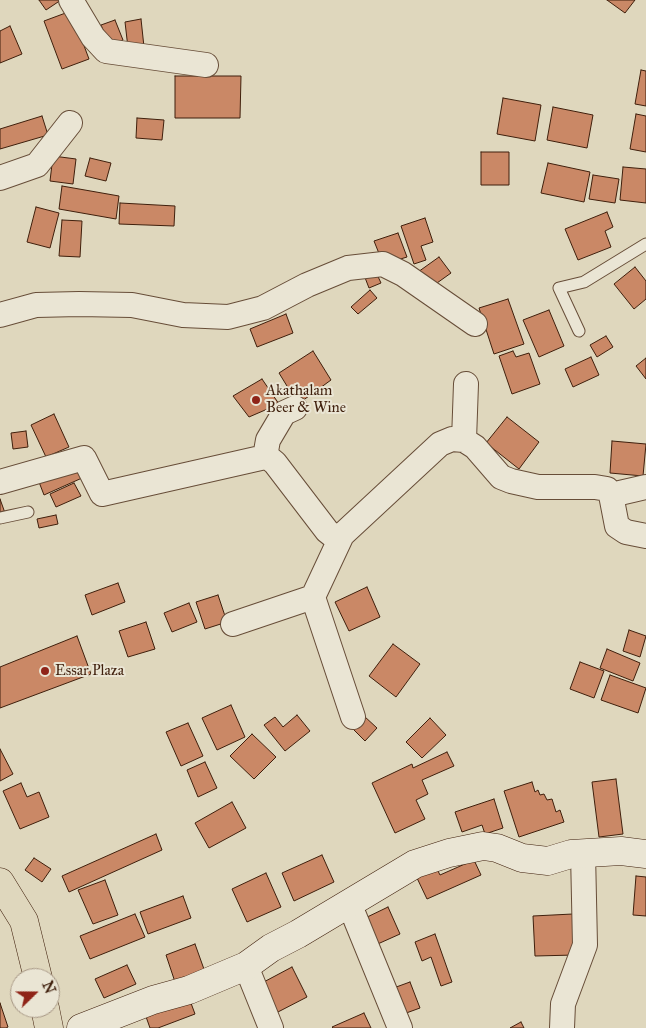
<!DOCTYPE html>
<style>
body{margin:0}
#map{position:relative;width:646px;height:1028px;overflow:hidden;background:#dfd7bd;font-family:"IM FELL Great Primer",serif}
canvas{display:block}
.north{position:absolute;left:10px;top:968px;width:50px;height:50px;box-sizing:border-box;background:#eae5d4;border:1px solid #a69684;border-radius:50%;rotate:68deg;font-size:14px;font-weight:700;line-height:20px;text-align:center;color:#3f1f0c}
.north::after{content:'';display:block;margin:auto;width:18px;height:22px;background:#8f2418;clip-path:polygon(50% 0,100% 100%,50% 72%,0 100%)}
</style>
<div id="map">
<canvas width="646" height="1028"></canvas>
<div class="north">N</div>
</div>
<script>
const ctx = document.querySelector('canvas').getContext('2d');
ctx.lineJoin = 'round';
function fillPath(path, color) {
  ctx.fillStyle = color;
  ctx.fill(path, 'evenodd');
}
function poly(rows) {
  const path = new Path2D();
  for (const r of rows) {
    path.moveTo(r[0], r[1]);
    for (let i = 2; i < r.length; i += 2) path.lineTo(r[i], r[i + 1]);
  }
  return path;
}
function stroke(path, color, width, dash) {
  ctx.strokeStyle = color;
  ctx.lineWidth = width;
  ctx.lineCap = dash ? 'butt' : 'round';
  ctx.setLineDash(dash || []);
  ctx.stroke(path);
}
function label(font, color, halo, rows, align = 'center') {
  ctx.font = font + ' "IM FELL Great Primer",serif';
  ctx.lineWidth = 4;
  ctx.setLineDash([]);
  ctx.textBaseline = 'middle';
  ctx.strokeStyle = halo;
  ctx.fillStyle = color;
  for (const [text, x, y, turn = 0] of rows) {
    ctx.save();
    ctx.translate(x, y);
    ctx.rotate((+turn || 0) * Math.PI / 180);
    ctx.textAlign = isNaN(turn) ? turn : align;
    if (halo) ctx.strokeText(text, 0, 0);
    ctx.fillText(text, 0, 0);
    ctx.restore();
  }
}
const building = poly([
 [39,0,61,0,46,10,39,0],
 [607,0,635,0,625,13,607,0],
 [71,11,89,59,62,69,44,21,71,11],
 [141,19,144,47,128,48,125,22,141,19],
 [115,20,123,40,110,46,101,25,115,20],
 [10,26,22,54,0,63,0,31,10,26],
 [641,70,646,71,646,106,635,104,641,70],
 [175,76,241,76,240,118,175,118,175,76],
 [503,98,541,105,535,141,497,134,503,98],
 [553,107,593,115,587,148,547,140,553,107],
 [636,114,646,116,646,152,630,149,636,114],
 [42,116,48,135,0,149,0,129,42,116],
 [137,118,164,120,162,140,136,138,137,118],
 [481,152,509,152,509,185,481,185,481,152],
 [53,156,76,159,73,184,50,181,53,156],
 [90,158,111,163,106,181,85,176,90,158],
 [548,163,590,172,584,202,541,193,548,163],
 [623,167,646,169,646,203,620,200,623,167],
 [593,175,619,179,615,203,589,199,593,175],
 [62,186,119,196,116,219,59,209,62,186],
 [120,203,175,206,174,226,119,224,120,203],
 [36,207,59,213,50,248,27,242,36,207],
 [607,212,613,227,605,231,611,247,578,260,565,229,607,212],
 [425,218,433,242,421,246,426,260,414,264,401,226,425,218],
 [62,220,82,221,80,257,59,256,62,220],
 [398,233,407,257,394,261,382,261,374,241,398,233],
 [439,257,451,273,430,288,418,272,439,257],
 [635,267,646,281,646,299,634,309,614,284,635,267],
 [375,270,381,283,369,288,364,275,375,270],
 [370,290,377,298,358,314,351,307,370,290],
 [508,299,524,344,494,354,479,308,508,299],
 [549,310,564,346,539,357,523,320,549,310],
 [286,314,293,333,257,347,250,329,286,314],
 [606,336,613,347,597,357,590,345,606,336],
 [313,351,331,380,298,404,279,373,313,351],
 [513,351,516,357,529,353,540,384,512,394,499,356,513,351],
 [591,357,599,375,573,387,565,369,591,357],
 [646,358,646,379,636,366,646,358],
 [262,379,279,404,249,417,233,396,262,379],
 [54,414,69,447,46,457,31,425,54,414],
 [507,417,539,442,519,469,486,443,507,417],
 [26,431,28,447,13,449,11,433,26,431],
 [612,441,646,444,643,476,610,473,612,441],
 [76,465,82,478,44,495,39,482,76,465],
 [74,483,81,496,56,507,50,494,74,483],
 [0,499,5,513,0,514,0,499],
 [56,515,58,524,39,528,37,519,56,515],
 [118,583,125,602,92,615,85,595,118,583],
 [367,587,380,617,349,631,335,602,367,587],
 [218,595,227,622,205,629,196,602,218,595],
 [189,603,197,622,172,632,164,613,189,603],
 [146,622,155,649,128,657,119,631,146,622],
 [629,630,646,636,640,657,623,651,629,630],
 [77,636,91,674,0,708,0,667,77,636],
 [393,644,420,664,396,697,369,676,393,644],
 [607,649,640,663,633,681,600,668,607,649],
 [580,662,604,671,594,698,570,689,580,662],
 [610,675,646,688,638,713,601,700,610,675],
 [231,705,245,737,217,750,202,718,231,705],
 [297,715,310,731,285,751,264,725,275,717,283,727,297,715],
 [364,716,377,728,365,741,352,728,364,716],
 [430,718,446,735,422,758,406,742,430,718],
 [188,723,203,756,181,766,166,732,188,723],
 [252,734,276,757,254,779,230,756,252,734],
 [0,749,13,774,0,781,0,749],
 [447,752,454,766,422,780,428,794,416,800,425,819,395,833,372,783,412,764,413,768,447,752],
 [205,762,217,788,198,797,187,770,205,762],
 [616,779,623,834,599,837,592,782,616,779],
 [532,782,535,792,538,790,540,795,544,794,547,800,552,799,556,812,560,810,564,822,519,837,504,791,532,782],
 [21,783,27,797,39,792,49,817,20,829,3,791,21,783],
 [494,799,503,828,485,834,482,825,462,832,455,812,494,799],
 [232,802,246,828,209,848,195,823,232,802],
 [156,834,162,850,69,892,62,876,156,834],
 [322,855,334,882,294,901,282,873,322,855],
 [34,858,51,869,42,882,25,870,34,858],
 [474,860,481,875,427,899,417,878,437,869,440,875,474,860],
 [266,873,281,907,247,922,232,889,266,873],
 [636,876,646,877,646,916,633,915,636,876],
 [105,880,118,915,93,924,78,890,105,880],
 [183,896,191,918,148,934,140,912,183,896],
 [388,907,400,934,371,947,359,921,388,907],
 [135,914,145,937,90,959,80,936,135,914],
 [573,914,575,955,535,956,533,916,573,914],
 [435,934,452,982,441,986,431,957,422,961,415,942,435,934],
 [195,944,205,972,175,982,166,955,195,944],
 [127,965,136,984,104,998,95,979,127,965],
 [292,967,307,997,276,1013,260,984,292,967],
 [410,982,420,1008,398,1016,388,990,410,982],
 [188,995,195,1014,158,1028,150,1028,144,1011,188,995],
 [0,1003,8,1027,6,1028,0,1028,0,1003],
 [364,1013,371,1028,333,1028,332,1027,364,1013],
 [521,1022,524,1028,510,1028,521,1022]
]);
fillPath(building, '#ca8866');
stroke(building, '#3f1f0c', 1);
const lane = poly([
 [579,331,559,288,584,282,646,244],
 [0,518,28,512]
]);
const street = poly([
 [71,0,93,37,106,51,206,65],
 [0,178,37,165,70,123],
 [0,315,36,305,79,304,132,305,183,315,228,317,263,308,307,285,348,268,383,264,403,274,475,324],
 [464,440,466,384],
 [265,457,268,440,284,413,295,408],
 [0,482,84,458,102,494,265,457,269,458,275,463,327,531,332,535,338,536,342,535,440,444,452,439,464,440,475,447,501,477,511,481,538,487,595,487,607,489,611,495,617,526,626,532,646,536],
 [611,495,646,487],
 [313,597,353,717],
 [233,624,313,597,342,535],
 [349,903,400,1028],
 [246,966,271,1028],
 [562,1028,563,1004,585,945,583,853]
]);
const secondary = poly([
 [81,1028,153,1000,189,990,246,966,271,948,298,934,415,864,449,853,483,846,497,848,522,858,548,861,571,854,621,851,646,854]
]);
const primary = poly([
 [0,882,24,921,38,978],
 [45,1008,49,1028]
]);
stroke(lane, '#674d38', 13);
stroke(street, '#674d38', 26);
stroke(secondary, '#3f1f0c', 29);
stroke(primary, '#3f1f0c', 29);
stroke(lane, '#eae5d4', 11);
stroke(street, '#eae5d4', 24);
stroke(secondary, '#eae5d4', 28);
stroke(primary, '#dfd7bd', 28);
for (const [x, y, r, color] of [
 [256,400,5,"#8f2418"],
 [45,671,5,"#8f2418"]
]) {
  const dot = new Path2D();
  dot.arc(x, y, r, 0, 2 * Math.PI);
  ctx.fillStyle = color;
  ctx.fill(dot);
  stroke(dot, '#eae5d4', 2);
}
label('15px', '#3f1f0c', '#eae5d4', [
 ["Akathalam",266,391],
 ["Beer & Wine",266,408],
 ["Essar Plaza",55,671]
], 'left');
</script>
